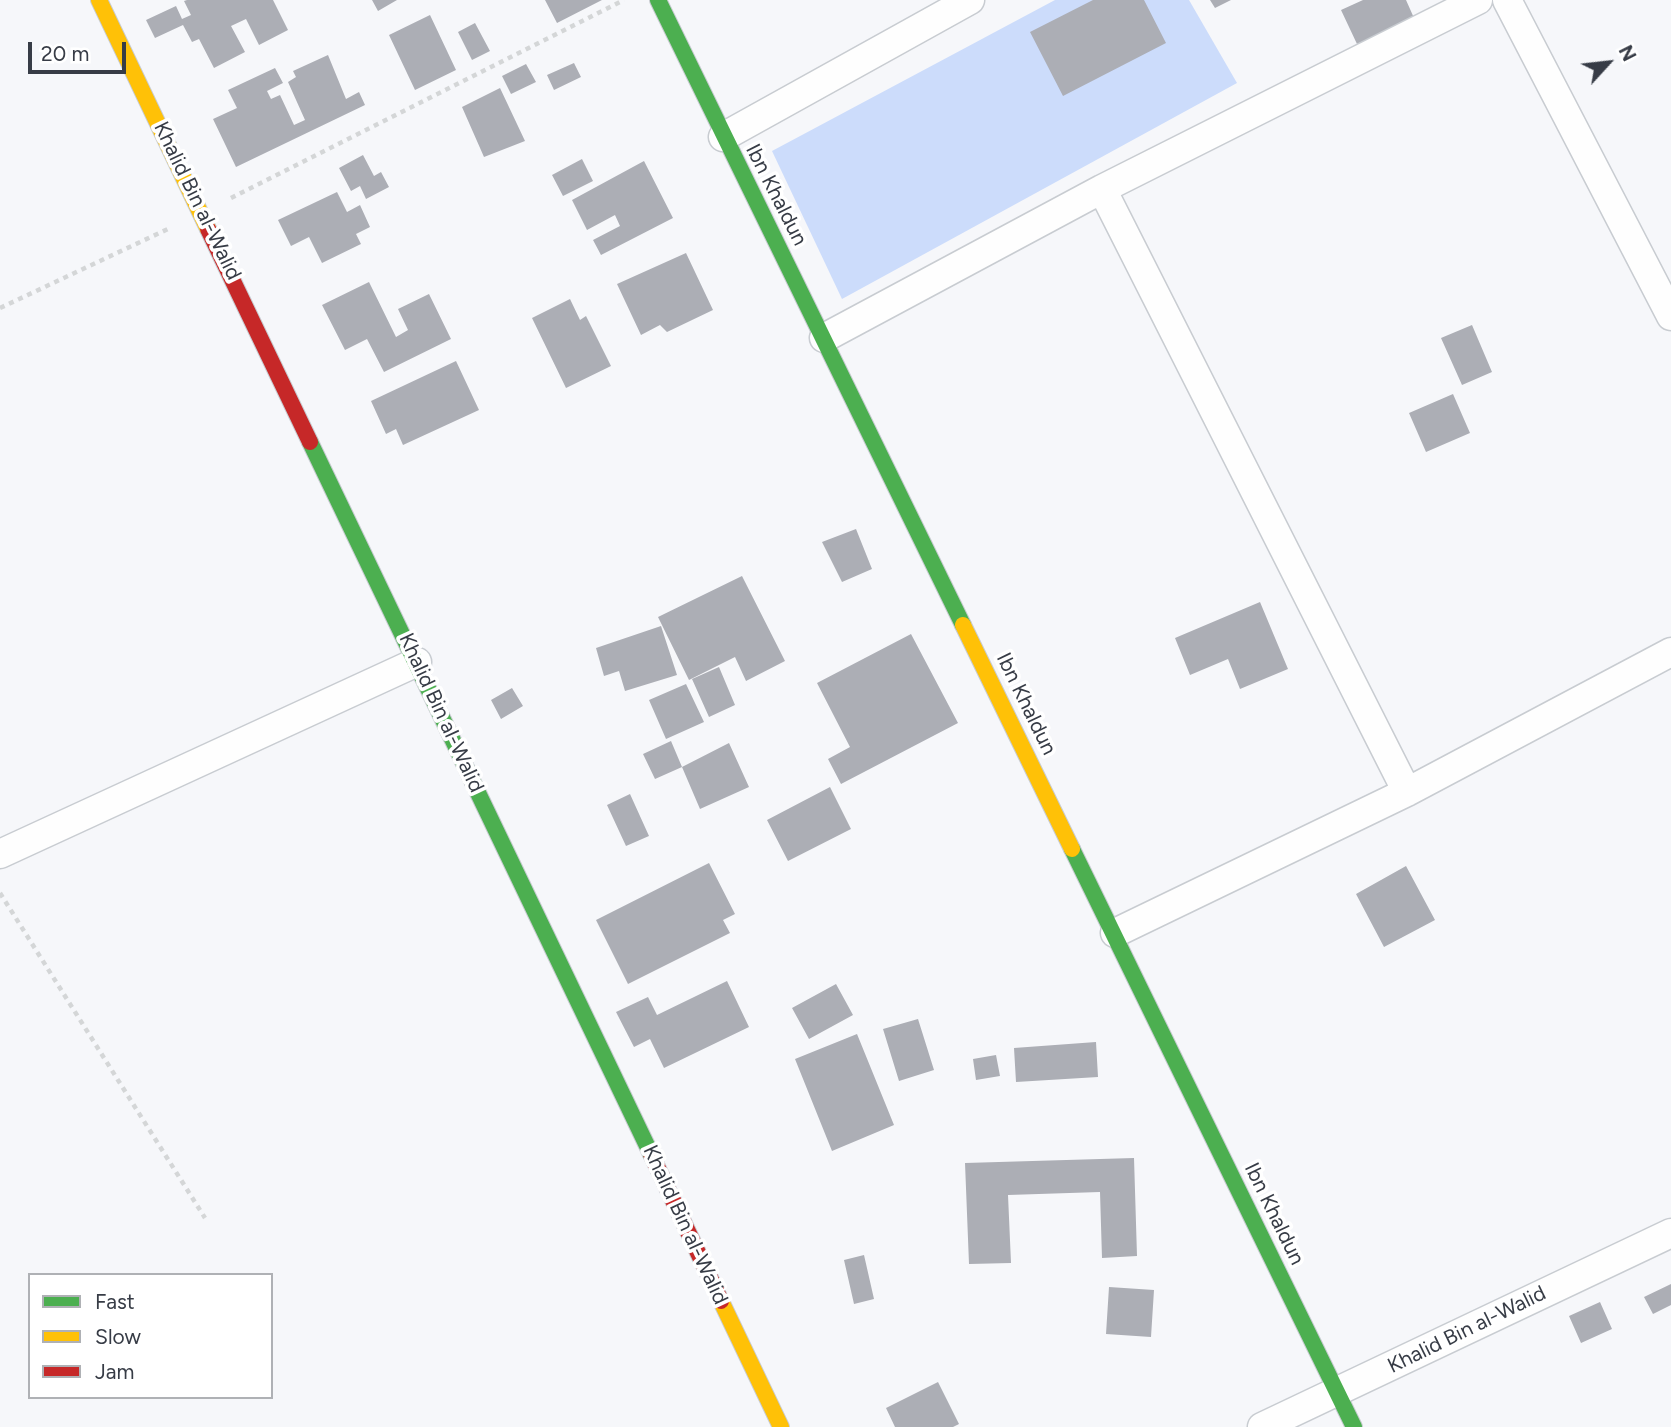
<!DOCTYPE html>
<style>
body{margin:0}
#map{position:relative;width:1671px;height:1427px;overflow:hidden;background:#f6f7fa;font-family:Figtree,sans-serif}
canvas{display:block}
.legend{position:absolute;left:28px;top:1273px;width:245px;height:126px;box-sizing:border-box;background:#fff;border:2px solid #afb1b5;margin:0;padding:9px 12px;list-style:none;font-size:21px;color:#373c46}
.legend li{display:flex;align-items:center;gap:14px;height:35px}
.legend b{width:35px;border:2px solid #afb1b5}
.north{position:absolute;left:1573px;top:28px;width:70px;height:70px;-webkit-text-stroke:5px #fff;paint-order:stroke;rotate:63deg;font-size:19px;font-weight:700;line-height:28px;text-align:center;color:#373c46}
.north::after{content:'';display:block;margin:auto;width:24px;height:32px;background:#373c46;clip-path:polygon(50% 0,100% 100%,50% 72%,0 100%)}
.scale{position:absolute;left:28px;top:42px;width:98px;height:32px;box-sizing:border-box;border:4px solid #373c46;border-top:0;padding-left:9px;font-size:21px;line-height:24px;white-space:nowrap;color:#373c46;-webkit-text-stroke:5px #fff;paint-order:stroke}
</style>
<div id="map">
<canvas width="1671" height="1427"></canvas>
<ul class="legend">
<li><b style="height:9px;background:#4caf50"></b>Fast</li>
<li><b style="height:9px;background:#ffc107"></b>Slow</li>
<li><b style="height:9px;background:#c62828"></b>Jam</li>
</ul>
<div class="north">N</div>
<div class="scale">20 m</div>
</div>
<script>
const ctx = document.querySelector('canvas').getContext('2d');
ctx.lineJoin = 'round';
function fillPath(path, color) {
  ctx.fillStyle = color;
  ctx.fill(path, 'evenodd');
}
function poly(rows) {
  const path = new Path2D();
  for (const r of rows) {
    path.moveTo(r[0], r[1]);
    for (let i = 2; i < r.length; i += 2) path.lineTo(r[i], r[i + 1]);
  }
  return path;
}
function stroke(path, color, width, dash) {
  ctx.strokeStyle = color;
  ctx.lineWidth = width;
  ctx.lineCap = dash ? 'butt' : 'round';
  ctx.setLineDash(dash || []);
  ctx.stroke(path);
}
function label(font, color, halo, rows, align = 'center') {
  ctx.font = font + ' Figtree,sans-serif';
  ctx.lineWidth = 7;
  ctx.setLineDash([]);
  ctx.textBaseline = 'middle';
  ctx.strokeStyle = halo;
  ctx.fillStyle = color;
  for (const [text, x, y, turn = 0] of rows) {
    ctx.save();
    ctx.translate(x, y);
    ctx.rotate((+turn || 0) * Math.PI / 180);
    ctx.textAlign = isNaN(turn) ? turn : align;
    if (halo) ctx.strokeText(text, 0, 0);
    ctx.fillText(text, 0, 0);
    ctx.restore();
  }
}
fillPath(poly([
 [1055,0,1189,0,1237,83,842,299,772,151]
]), '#ccdcfb');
fillPath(poly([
 [187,0,273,0,288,30,259,45,246,19,231,26,245,52,214,68,199,39,192,42,183,25,155,38,146,20,176,6,182,19,191,15,184,1],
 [372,0,397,0,378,11],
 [545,0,602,0,557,23],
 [1093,0,1144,0,1166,43,1063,96,1030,32],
 [1210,0,1231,0,1215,8],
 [1363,0,1406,0,1414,18,1357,44,1341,10],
 [430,15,456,70,415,90,389,35],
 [475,23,490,51,472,60,458,32],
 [328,55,346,99,359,92,365,105,236,167,213,119,237,108,228,90,275,68,283,83,267,91,271,99,280,95,294,125,305,120,288,82,296,77,293,71],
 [574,63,581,77,554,90,547,75],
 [526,64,536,82,511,94,502,76],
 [500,88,525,141,484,157,462,107],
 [363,155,374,176,381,172,389,187,366,199,360,186,351,191,339,168],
 [582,159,593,181,563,196,552,175],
 [644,161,673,218,601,255,593,240,620,226,615,215,587,230,572,200],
 [337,192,347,212,360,205,370,227,356,234,361,244,322,263,309,237,291,246,278,220],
 [686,253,713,310,667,332,660,325,641,335,617,284],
 [369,282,396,337,408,330,398,309,429,294,451,339,384,372,367,339,345,350,322,305],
 [570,299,580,320,586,316,611,366,566,388,532,318],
 [1472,325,1492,372,1462,385,1441,338],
 [456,361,479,410,403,445,396,429,386,434,371,401],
 [1453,394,1470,433,1426,452,1409,413],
 [856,529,872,569,842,582,822,542],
 [742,576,785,661,746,681,735,657,689,680,658,617],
 [1260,602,1288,669,1240,689,1228,659,1190,675,1175,638],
 [661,626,677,675,625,691,619,671,604,676,596,648],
 [911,634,958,723,841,784,828,759,850,747,817,683],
 [719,667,735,705,709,717,692,679],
 [686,684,704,722,666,739,649,700],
 [512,688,523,706,501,719,491,700],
 [671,741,682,767,655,779,643,754],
 [729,743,749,787,700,809,682,767],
 [830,787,851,829,788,861,767,820],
 [630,794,649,836,626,846,607,805],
 [709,863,735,914,723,920,730,933,628,984,596,920],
 [1406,866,1435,920,1384,947,1356,894],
 [727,981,749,1027,664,1068,650,1039,634,1047,616,1012,648,997,657,1015],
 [836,984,853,1015,809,1039,792,1008],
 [918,1019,934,1070,899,1081,883,1029],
 [857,1034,894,1125,832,1151,795,1059],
 [1096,1042,1098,1077,1016,1082,1014,1048],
 [996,1055,1000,1076,976,1080,973,1059],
 [1134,1158,1137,1256,1102,1258,1100,1192,1008,1195,1011,1263,969,1264,965,1163],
 [864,1255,874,1299,854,1304,844,1260],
 [1671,1284,1671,1305,1653,1314,1644,1297],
 [1109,1287,1154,1290,1151,1337,1106,1334],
 [1600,1302,1612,1329,1581,1343,1569,1316],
 [938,1382,959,1424,953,1427,895,1427,886,1408]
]), '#acaeb5');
const street = poly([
 [1507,0,1671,316],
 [723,137,970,0],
 [1102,189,1407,792],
 [824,338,1102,189,1478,0],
 [0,854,417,662],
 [1115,933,1407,792,1671,652],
 [1262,1427,1671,1233]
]);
const fast = poly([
 [658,0,963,625],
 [310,442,651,1154],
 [1072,849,1354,1427]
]);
const slow = poly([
 [99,0,208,229],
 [963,625,1072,849],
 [721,1301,781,1427]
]);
const jam = poly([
 [208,229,310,442],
 [651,1154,721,1301]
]);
stroke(street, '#c8ccd1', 31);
stroke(fast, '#c8ccd1', 18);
stroke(slow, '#c8ccd1', 18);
stroke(jam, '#c8ccd1', 18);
stroke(poly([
 [231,198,624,0],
 [0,308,170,228],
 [0,893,205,1218]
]), '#d4d6d7', 4.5, [5, 5]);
stroke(street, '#fefefe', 28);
stroke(fast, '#4caf50', 16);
stroke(slow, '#ffc107', 16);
stroke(jam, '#c62828', 16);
label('21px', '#373c46', '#fff', [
 ["Ibn Khaldun",776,195,63],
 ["Khalid Bin al-Walid",197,201,64],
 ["Ibn Khaldun",1026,704,64],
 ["Khalid Bin al-Walid",441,713,65],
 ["Ibn Khaldun",1274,1214,64],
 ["Khalid Bin al-Walid",685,1225,65],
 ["Khalid Bin al-Walid",1467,1330,-26]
]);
</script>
